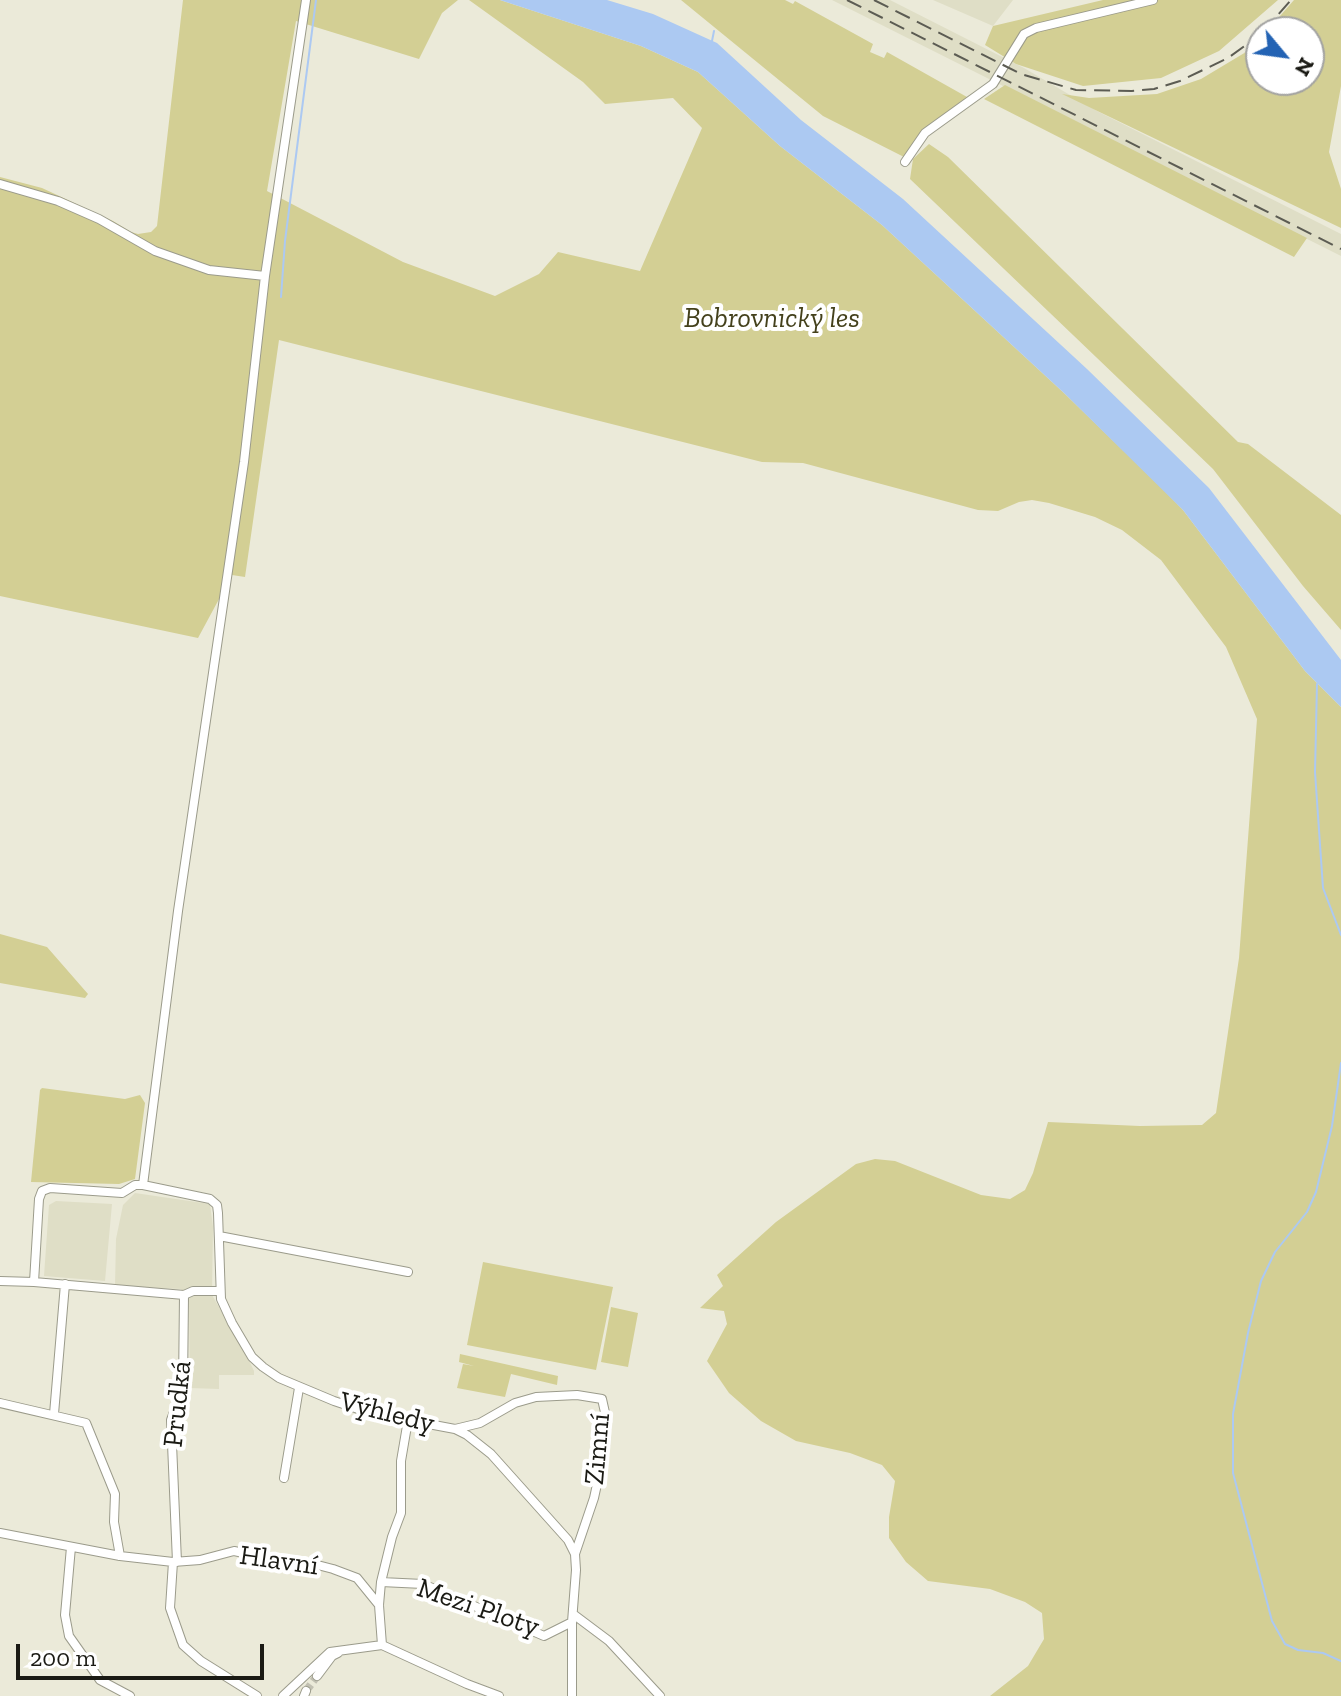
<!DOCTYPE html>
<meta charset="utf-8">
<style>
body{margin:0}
#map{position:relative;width:1341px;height:1696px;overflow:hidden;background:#ebead9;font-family:"Zilla Slab",serif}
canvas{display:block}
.north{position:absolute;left:1245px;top:16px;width:80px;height:80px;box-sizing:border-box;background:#fff;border:2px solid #a3a3a1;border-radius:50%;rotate:119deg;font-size:22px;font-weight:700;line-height:32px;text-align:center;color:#1a1a14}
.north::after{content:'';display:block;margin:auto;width:28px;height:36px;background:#2363b4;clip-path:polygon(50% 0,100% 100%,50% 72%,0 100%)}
.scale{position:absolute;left:16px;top:1644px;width:248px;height:36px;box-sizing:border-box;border:4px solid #1a1a14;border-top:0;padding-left:10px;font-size:24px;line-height:28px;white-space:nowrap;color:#1a1a14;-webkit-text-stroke:6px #fff;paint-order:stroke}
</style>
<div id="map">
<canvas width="1341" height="1696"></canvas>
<div class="north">N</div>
<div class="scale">200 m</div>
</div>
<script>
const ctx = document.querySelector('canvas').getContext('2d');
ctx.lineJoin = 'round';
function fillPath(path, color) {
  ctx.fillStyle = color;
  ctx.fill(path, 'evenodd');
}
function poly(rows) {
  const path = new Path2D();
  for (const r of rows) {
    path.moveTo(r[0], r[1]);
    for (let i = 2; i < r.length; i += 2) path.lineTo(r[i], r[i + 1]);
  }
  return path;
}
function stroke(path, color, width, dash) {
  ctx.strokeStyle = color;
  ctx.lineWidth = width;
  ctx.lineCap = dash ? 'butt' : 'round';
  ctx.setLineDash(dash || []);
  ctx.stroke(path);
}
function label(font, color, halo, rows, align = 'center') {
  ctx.font = font + ' "Zilla Slab",serif';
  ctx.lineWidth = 8;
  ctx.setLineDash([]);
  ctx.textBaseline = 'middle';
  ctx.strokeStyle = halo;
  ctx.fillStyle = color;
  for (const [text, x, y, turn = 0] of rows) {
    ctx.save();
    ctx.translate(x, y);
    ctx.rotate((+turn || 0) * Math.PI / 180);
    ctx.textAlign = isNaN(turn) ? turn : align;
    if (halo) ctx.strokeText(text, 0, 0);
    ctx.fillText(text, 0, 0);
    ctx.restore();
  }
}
fillPath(poly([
 [832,0,890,0,1024,68,1099,112,1341,234,1341,256],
 [933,0,1013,0,993,26],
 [135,1193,210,1204,213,1227,212,1295,245,1352,254,1371,254,1375,219,1375,219,1389,190,1388,189,1302,181,1289,115,1286,116,1239,123,1205],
 [56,1201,112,1204,105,1281,44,1276,49,1205]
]), '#dfdec6');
fillPath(poly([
 [183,0,458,0,442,13,419,59,296,21,267,191,403,262,495,296,539,274,558,252,640,271,702,128,673,98,605,104,583,82,469,0,500,0,641,46,698,72,780,146,882,225,1064,393,1160,486,1183,510,1305,671,1341,707,1341,1696,990,1696,1028,1666,1044,1639,1042,1613,1025,1602,990,1589,928,1581,906,1562,889,1538,889,1517,895,1481,882,1465,850,1453,796,1441,761,1421,729,1393,707,1361,727,1324,724,1311,700,1308,723,1286,717,1275,776,1222,856,1164,875,1159,895,1161,981,1195,1010,1199,1025,1190,1033,1173,1048,1122,1140,1126,1202,1125,1216,1113,1239,958,1257,719,1226,647,1161,560,1122,530,1095,517,1049,503,1032,500,1019,502,998,511,978,510,803,463,762,462,279,340,245,577,232,575,198,638,0,596,0,177,42,188,113,221,131,232,138,234,151,232,157,226],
 [681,0,785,0,793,4,795,1,873,44,870,52,884,58,887,52,967,97,922,131,906,158,823,116],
 [1103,0,1278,0,1219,51,1161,78,1083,86,1016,64,985,45,993,26],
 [1294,0,1341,0,1341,86,1329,152,1341,189,1341,228,1062,94,1089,98,1157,94,1201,79,1251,49,1261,37,1261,80,1309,80,1309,32,1266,32],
 [1005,85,1307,238,1294,257,984,99],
 [929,144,948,157,1238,442,1248,444,1341,515,1341,630,1303,586,1213,469,910,179,913,159],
 [0,934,47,947,88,994,85,998,0,983],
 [42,1088,125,1099,140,1095,145,1103,135,1179,119,1184,31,1182,40,1090],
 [483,1262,613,1287,596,1370,467,1345],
 [611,1307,638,1313,628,1367,601,1362],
 [460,1354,558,1376,557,1385,511,1374,505,1397,457,1388,463,1364,474,1366,459,1362]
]), '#d3cf94');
fillPath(poly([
 [500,0,607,0,653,14,717,43,801,120,903,199,1087,369,1209,488,1341,660,1341,707,1305,671,1183,510,1064,393,882,225,780,146,698,72,641,46]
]), '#acc9f2');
stroke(poly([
 [712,41,714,31],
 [281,297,285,241,316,0],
 [1317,684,1315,772,1323,888,1341,935],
 [1341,1063,1332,1126,1316,1192,1307,1212,1275,1252,1261,1281,1248,1333,1233,1414,1233,1473,1272,1621,1285,1644,1298,1650,1323,1653,1341,1661]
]), '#acc9f2', 2);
stroke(poly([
 [306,1691,317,1676]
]), '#c1c0b2', 8, [8, 4]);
const minor = poly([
 [905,162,925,133,993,84,1024,34,1036,28,1153,0],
 [0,184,58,201,99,219,155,251,209,270,265,276],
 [143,1185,178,911,244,462,265,276,306,0],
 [219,1236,408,1272],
 [0,1281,34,1282,39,1199,42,1191,50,1188,122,1193,135,1185,143,1185,210,1199,217,1205,218,1213,221,1299,232,1323,252,1357,263,1367,279,1378,334,1401,370,1413,455,1429,467,1435,491,1454,568,1540,575,1554,576,1570,572,1622,572,1696],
 [34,1282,184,1295,193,1291,220,1291],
 [0,1403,86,1423,115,1494,114,1522,120,1556],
 [54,1414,65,1284],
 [455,1429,480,1423,515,1403,536,1397,577,1395,602,1399,606,1417,601,1466,594,1498,575,1554],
 [284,1478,299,1388],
 [0,1533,120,1556,173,1562,200,1560,234,1551,287,1562,306,1562,333,1569,357,1578,379,1605],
 [71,1547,65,1615,69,1636,100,1680,130,1696],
 [173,1562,170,1608,183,1645,201,1661,257,1696],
 [177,1562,171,1420,183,1387,184,1295],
 [381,1582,423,1584,544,1636,572,1622],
 [573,1614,609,1641,660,1696],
 [382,1645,379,1605,381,1582,392,1537,401,1513,401,1461,408,1420],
 [382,1645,467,1684,499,1696],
 [317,1676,332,1656,338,1653],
 [283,1696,330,1652,382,1645],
 [304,1696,306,1691]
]);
stroke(minor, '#9b9b8b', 10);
stroke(minor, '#fff', 8);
stroke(poly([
 [847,0,1341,249],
 [874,0,1021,74,1076,90,1132,91,1154,89,1180,81,1228,58,1261,34],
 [1263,32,1291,0]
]), '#5c5c53', 2, [16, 8]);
label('italic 28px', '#44411c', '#fff', [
 ["Bobrovnický les",772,319]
]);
label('28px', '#1a1a14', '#fff', [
 ["Prudká",178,1404,-84],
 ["Výhledy",387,1413,14],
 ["Zimní",598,1449,-85],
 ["Hlavní",279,1561,8],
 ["Mezi Ploty",478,1608,19]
]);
</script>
